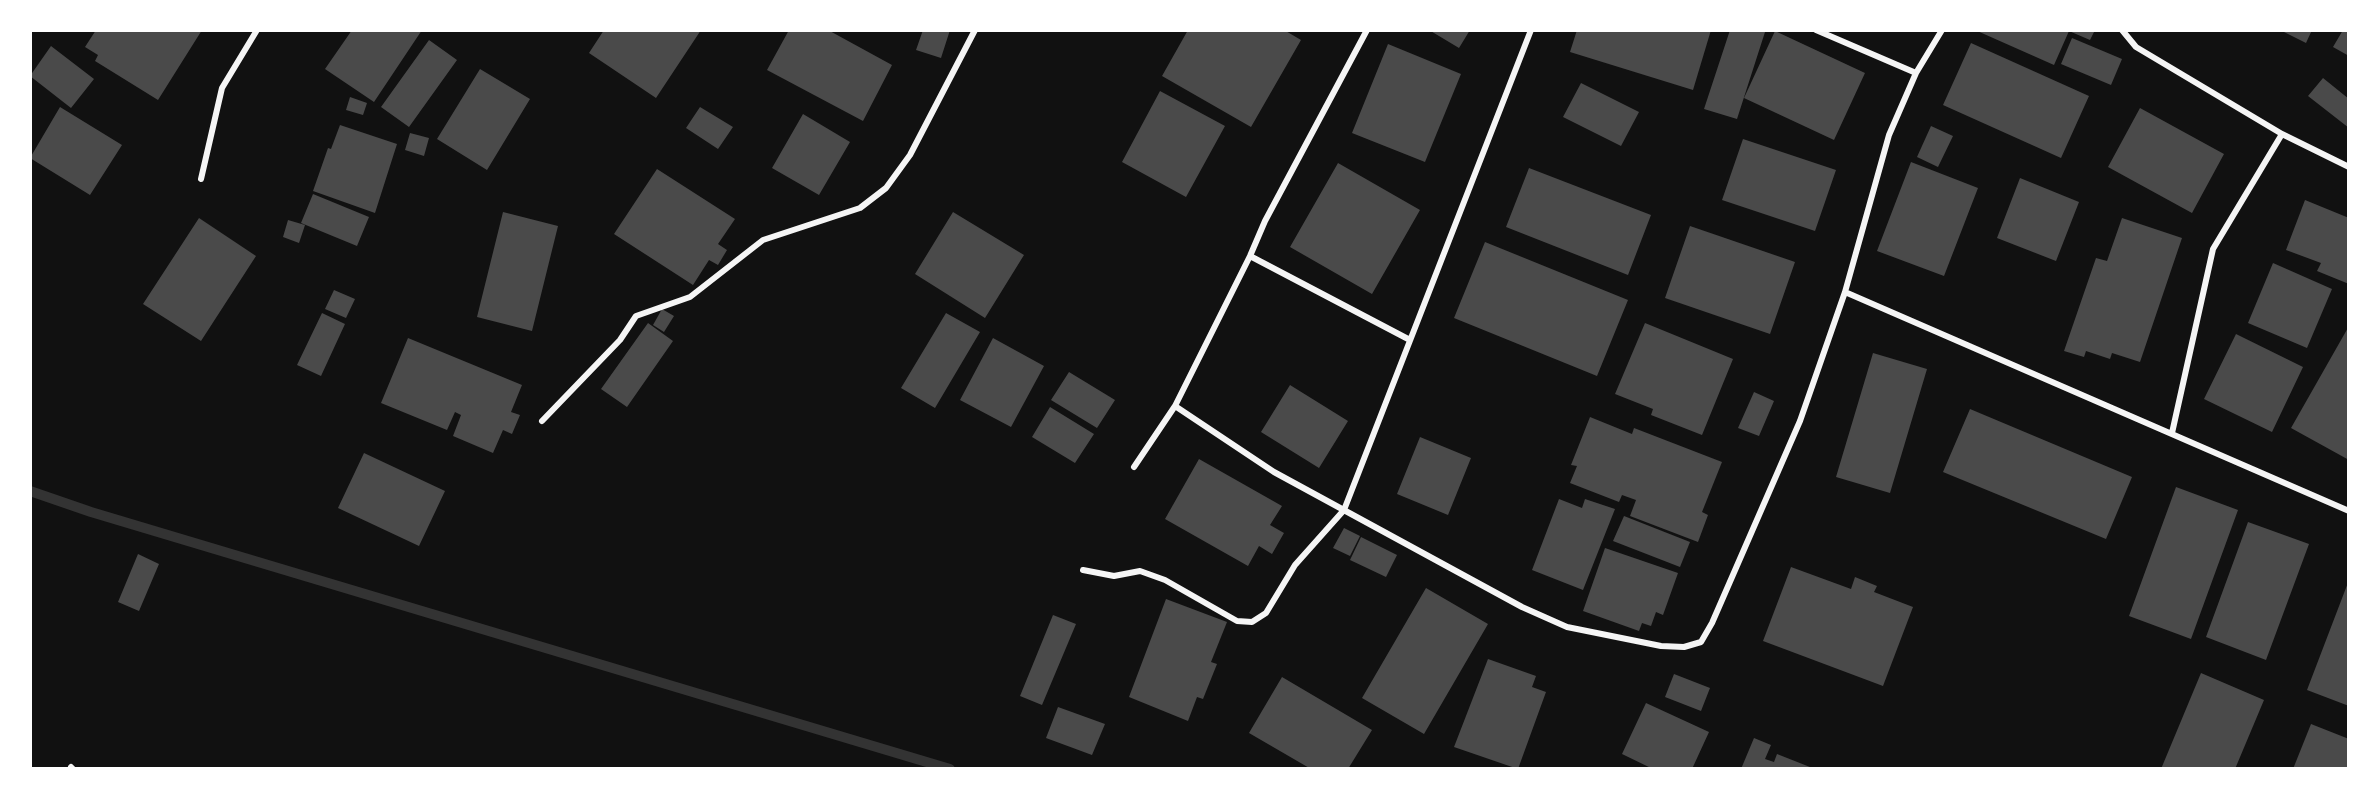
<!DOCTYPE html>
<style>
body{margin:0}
#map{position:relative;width:2379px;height:799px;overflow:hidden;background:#111;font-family:"Times New Roman",serif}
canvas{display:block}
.frame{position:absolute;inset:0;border:32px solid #fff;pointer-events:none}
</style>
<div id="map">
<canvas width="2379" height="799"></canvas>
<div class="frame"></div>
</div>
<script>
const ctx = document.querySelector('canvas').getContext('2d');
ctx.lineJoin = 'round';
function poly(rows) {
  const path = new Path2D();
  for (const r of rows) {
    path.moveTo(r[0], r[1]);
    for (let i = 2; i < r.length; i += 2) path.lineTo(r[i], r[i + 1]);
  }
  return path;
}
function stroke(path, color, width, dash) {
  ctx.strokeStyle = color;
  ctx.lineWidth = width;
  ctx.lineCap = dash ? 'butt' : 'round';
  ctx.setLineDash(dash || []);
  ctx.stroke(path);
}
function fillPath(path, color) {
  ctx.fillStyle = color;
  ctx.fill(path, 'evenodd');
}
stroke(poly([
 [30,491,91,512,950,769]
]), '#333', 10);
fillPath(poly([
 [96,30,202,30,158,100,95,61,98,55,85,47],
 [352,30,422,30,374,102,325,69],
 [604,30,701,30,656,98,589,53],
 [789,30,828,30,892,65,863,121,767,70],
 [923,30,950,30,941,58,916,50],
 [1188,30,1284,30,1301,40,1251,127,1162,76],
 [1429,30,1470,30,1459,48],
 [1577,30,1711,30,1693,90,1570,52],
 [1730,30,1758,30,1765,32,1737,119,1704,109],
 [1975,30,2095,30,2090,40,2069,31,2054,65],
 [2280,30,2312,30,2306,43],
 [2343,30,2349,30,2349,56,2333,47],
 [1775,31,1865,73,1834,140,1744,98],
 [2072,38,2122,59,2111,85,2061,64],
 [429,40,457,60,409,127,381,107],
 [1971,43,2089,96,2061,158,1943,105],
 [1388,44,1461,74,1425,162,1352,133],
 [51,46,94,79,71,108,30,76],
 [480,69,530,99,487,170,437,139],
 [2323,78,2349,99,2349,128,2308,96],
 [1581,83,1639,112,1621,146,1563,117],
 [1160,91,1225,126,1186,197,1122,162],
 [350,97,367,103,363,115,346,110],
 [60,107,122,145,90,195,30,158],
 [700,107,733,127,718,149,686,128],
 [2140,108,2224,154,2192,213,2108,167],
 [803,114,850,142,819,195,772,168],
 [340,125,397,144,375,213,313,191,328,148,331,149],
 [1931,126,1953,136,1938,167,1917,157],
 [410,133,429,138,424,156,405,150],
 [1743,139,1836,170,1815,231,1722,200],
 [1911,162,1978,188,1944,276,1877,251],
 [1338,163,1420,210,1372,294,1290,247],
 [1529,168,1651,215,1628,275,1506,227],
 [657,169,735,219,718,244,727,250,718,265,709,260,693,285,614,234],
 [2020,178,2079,202,2056,261,1997,238],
 [313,194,369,217,357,246,301,223],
 [2305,200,2349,218,2349,284,2317,271,2321,263,2286,250],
 [503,212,558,226,532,331,477,317],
 [953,212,1024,255,985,318,915,274],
 [199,218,256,256,201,341,143,304],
 [2122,218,2182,238,2140,362,2112,353,2110,359,2086,351,2084,357,2064,351,2096,258,2107,261],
 [288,220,305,225,299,243,283,237],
 [1690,226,1795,262,1770,334,1665,298],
 [1485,242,1628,300,1597,376,1454,318],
 [2273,263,2332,289,2307,348,2248,323],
 [334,290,355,299,346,318,325,309],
 [662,309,674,316,664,332,653,325],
 [322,313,345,324,321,376,297,365],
 [946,313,980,332,935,408,901,388],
 [648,323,673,341,627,407,601,389],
 [1645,323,1733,359,1702,435,1651,415,1653,409,1615,394],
 [2349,326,2349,460,2291,428],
 [2236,334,2303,367,2272,432,2204,399],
 [408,338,522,385,511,412,520,415,512,434,503,430,493,453,453,436,461,415,455,412,447,430,381,403],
 [993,338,1044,366,1011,427,960,400],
 [1873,353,1927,369,1890,493,1836,477],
 [1069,372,1115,400,1097,428,1051,400],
 [1290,385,1348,421,1319,468,1261,432],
 [1754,392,1774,401,1759,436,1738,428],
 [1050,407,1094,434,1075,463,1032,437],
 [1970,409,2132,477,2106,539,1943,472],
 [1590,417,1632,434,1634,428,1722,462,1702,512,1708,515,1698,542,1630,516,1636,500,1622,495,1619,502,1570,483,1577,466,1571,465],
 [1420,437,1471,458,1448,515,1397,494],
 [364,453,445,491,419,546,338,508],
 [1199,459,1282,506,1270,525,1284,533,1272,554,1259,546,1248,566,1165,519],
 [2176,487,2238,510,2191,639,2129,616],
 [1559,499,1582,508,1585,499,1615,509,1583,590,1532,570],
 [1624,516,1690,542,1680,567,1613,541],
 [2248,522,2309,544,2266,660,2206,637],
 [1344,528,1360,536,1350,556,1333,548],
 [1361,537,1397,555,1386,577,1350,560],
 [1605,548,1678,573,1663,615,1656,612,1651,626,1642,623,1639,631,1583,611],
 [138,554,159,564,139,611,118,602],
 [1791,567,1851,589,1855,577,1877,586,1874,592,1913,607,1883,686,1763,641],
 [2349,580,2349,706,2307,690],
 [1426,588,1488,624,1424,734,1362,698],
 [1166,599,1227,622,1211,662,1217,664,1203,699,1197,697,1188,721,1129,697],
 [1053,615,1076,624,1042,705,1020,696],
 [1488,659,1536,676,1532,687,1546,692,1518,769,1454,747],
 [2201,673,2264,700,2235,769,2161,769],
 [1674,674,1710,688,1701,711,1665,697],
 [1282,677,1372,730,1348,769,1311,769,1249,733],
 [1646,703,1709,732,1692,769,1653,769,1622,754],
 [1058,707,1105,724,1092,755,1046,738],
 [2311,724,2349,739,2349,769,2293,769],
 [1754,738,1771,745,1765,759,1774,762,1777,754,1815,769,1741,769]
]), '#4a4a4a');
stroke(poly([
 [1816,30,1916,73],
 [2122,30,2136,47,2282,134],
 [201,179,222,88,257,30],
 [1250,256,1410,340],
 [1845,292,2349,511],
 [1175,406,1274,472,1522,607,1567,627,1661,646,1684,647,1701,642,1712,623,1800,421,1845,292,1889,135,1916,73,1942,30],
 [542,421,620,340,636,316,690,297,763,240,860,208,886,188,910,155,975,30],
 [2172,433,2213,249,2282,134,2349,167],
 [1134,467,1175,406,1250,256,1265,221,1367,30],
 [1083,570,1114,576,1140,571,1165,580,1237,621,1252,622,1266,613,1295,565,1344,510,1531,30],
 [71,767,73,769]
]), '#f5f5f5', 6);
</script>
